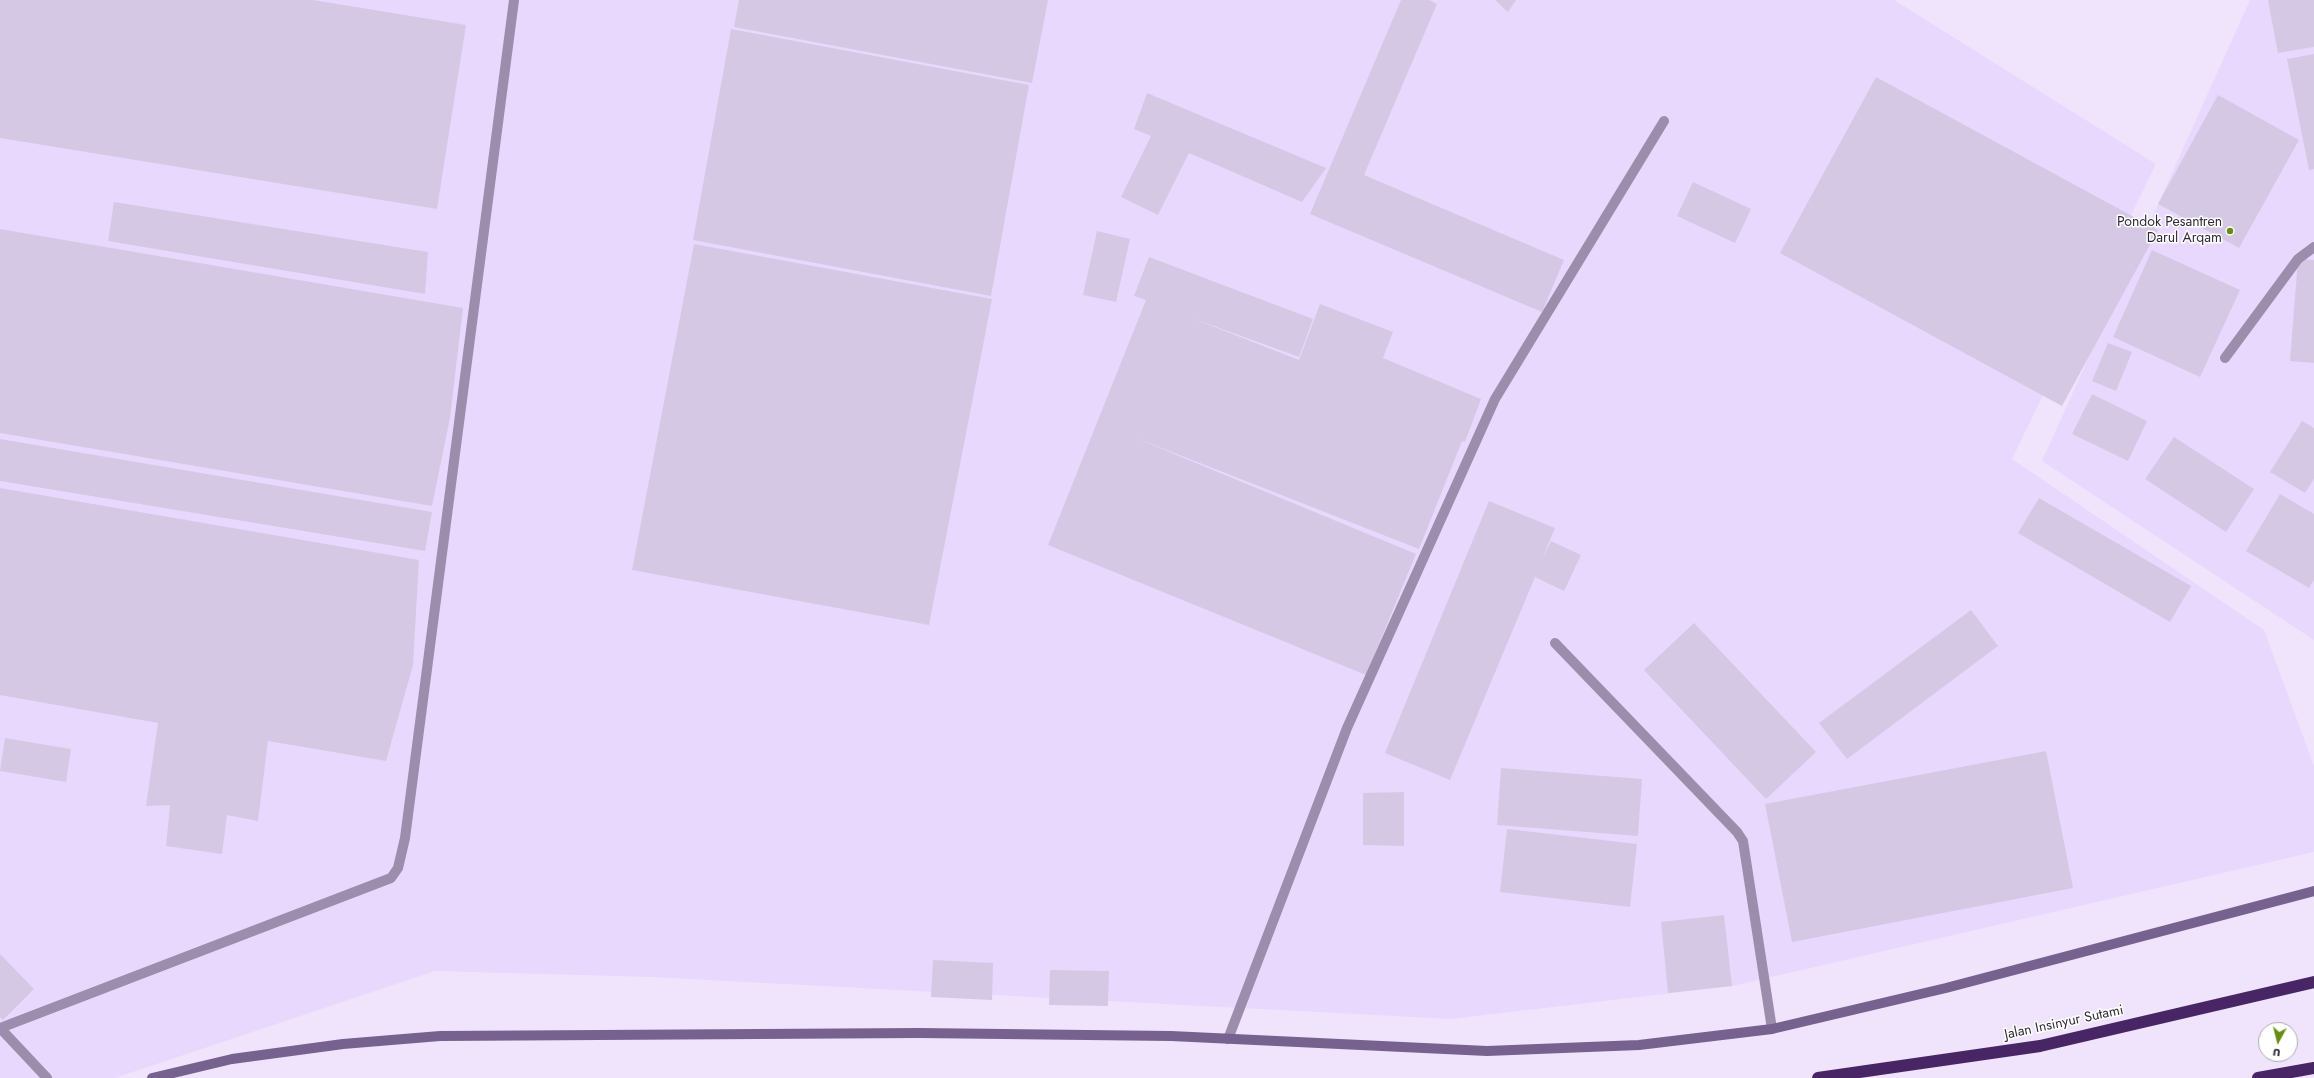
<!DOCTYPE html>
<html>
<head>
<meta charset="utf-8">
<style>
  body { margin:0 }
  #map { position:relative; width:2314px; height:1078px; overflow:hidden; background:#efe4fc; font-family:Jost,sans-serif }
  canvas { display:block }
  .north { position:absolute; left:2258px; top:1022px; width:40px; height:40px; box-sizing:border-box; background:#fff; border:1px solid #acaaaf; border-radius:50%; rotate:187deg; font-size:11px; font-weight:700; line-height:16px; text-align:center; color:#302b36 }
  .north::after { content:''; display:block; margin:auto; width:14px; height:18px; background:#688c14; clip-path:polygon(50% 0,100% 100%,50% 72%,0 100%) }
</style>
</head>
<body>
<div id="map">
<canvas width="2314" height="1078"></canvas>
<div class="north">U</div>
</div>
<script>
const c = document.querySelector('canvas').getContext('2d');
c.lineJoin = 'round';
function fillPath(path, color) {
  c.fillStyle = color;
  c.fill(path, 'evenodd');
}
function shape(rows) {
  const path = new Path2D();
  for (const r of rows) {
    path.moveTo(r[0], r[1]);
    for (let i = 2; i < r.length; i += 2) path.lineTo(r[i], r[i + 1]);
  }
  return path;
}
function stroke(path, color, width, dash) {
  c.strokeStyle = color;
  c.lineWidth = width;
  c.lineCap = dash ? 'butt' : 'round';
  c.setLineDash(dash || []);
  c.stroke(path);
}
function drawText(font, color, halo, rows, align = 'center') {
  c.font = font + ' Jost,sans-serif';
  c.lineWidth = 3;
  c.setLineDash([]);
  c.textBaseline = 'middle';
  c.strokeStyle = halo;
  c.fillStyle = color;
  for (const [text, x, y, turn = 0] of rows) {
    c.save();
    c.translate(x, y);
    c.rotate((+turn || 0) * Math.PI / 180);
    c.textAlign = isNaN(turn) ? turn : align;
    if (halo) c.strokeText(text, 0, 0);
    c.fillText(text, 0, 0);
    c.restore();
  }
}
fillPath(shape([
  [0,0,1894,0,2156,164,2012,459,2264,630,2314,766,2314,852,1732,986,1451,1019,651,977,435,971,115,1078,0,1078],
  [2250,0,2314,0,2314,640,2042,461]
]), '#e9d8fd');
fillPath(shape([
  [0,0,313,0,466,25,437,209,0,138],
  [739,0,1048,0,1032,83,734,27],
  [1401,0,1429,0,1437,4,1364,175,1564,260,1542,312,1310,214],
  [1495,0,1516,0,1508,12],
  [2268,0,2314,0,2314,47,2278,53],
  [731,29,1029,85,991,296,693,240],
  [2314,54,2314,169,2309,170,2287,59],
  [1876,77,2158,230,2062,406,1780,253],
  [1147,93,1326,168,1302,202,1189,153,1158,215,1121,197,1151,136,1134,129],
  [2218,95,2299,140,2239,248,2158,204],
  [1693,182,1751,209,1735,243,1677,216],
  [114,202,428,252,425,294,108,241],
  [0,229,463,308,450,418,432,506,0,433],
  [1097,231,1130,239,1116,302,1083,295],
  [694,244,992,299,929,625,632,570],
  [2152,250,2240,290,2200,377,2113,337],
  [1149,257,1313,319,1299,357,1189,317,1299,360,1320,304,1393,332,1383,358,1481,399,1465,442,1462,441,1419,549,1131,436,1416,554,1366,675,1048,545,1146,300,1134,296],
  [2298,259,2314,260,2314,363,2290,361],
  [2108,343,2132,352,2116,391,2092,381],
  [2092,394,2147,421,2128,461,2072,434],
  [2302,421,2314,428,2314,479,2305,493,2270,472],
  [2174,437,2254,489,2226,532,2145,479],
  [0,439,432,512,425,551,0,481],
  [0,488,419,560,413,665,386,761,268,741,258,821,227,815,222,854,166,846,170,805,146,806,158,723,0,695],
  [2280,494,2314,514,2314,580,2309,588,2246,551],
  [2039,498,2191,586,2170,622,2018,533],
  [1489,501,1555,528,1542,559,1551,541,1581,555,1564,591,1535,577,1450,780,1385,753],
  [1971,610,1998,646,1847,759,1819,723],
  [1694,623,1816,752,1766,799,1644,670],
  [5,738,71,749,66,782,0,771],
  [2046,751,2073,888,1792,942,1765,804],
  [1501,768,1642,779,1638,836,1497,825],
  [1404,792,1404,846,1363,845,1363,793],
  [1507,829,1637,844,1630,907,1500,892],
  [1724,915,1732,986,1668,993,1661,922],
  [0,954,34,989,3,1020,0,1017],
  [933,960,993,963,992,1000,931,997],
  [1050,970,1109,971,1108,1006,1049,1005]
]), '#d5c8e5');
stroke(shape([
  [1555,643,1737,832,1743,841,1772,1029],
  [1228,1039,1347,728,1495,399,1664,121],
  [47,1078,0,1028,391,878,398,868,405,838,514,0]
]), '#9c8dad', 10);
stroke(shape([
  [2225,358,2298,259,2314,247]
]), '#9c8dad', 10);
stroke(shape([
  [152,1078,232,1059,343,1044,440,1036,919,1033,1171,1036,1487,1051,1639,1045,1772,1029,1946,988,2314,891]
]), '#77618f', 10);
stroke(shape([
  [1818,1078,2040,1046,2314,982],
  [2258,1078,2314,1068]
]), '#482665', 12);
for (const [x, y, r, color] of [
  [2230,231,4,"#688c14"]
]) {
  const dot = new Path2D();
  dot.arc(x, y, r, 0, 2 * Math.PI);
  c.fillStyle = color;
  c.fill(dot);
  stroke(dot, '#fff', 1.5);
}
drawText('14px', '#302b36', '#fff', [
  ["Pondok Pesantren",2222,223],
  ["Darul Arqam",2222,239]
], 'right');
drawText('14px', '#302b36', '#fff', [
  ["Jalan Insinyur Sutami",2064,1023,-12]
]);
</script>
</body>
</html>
